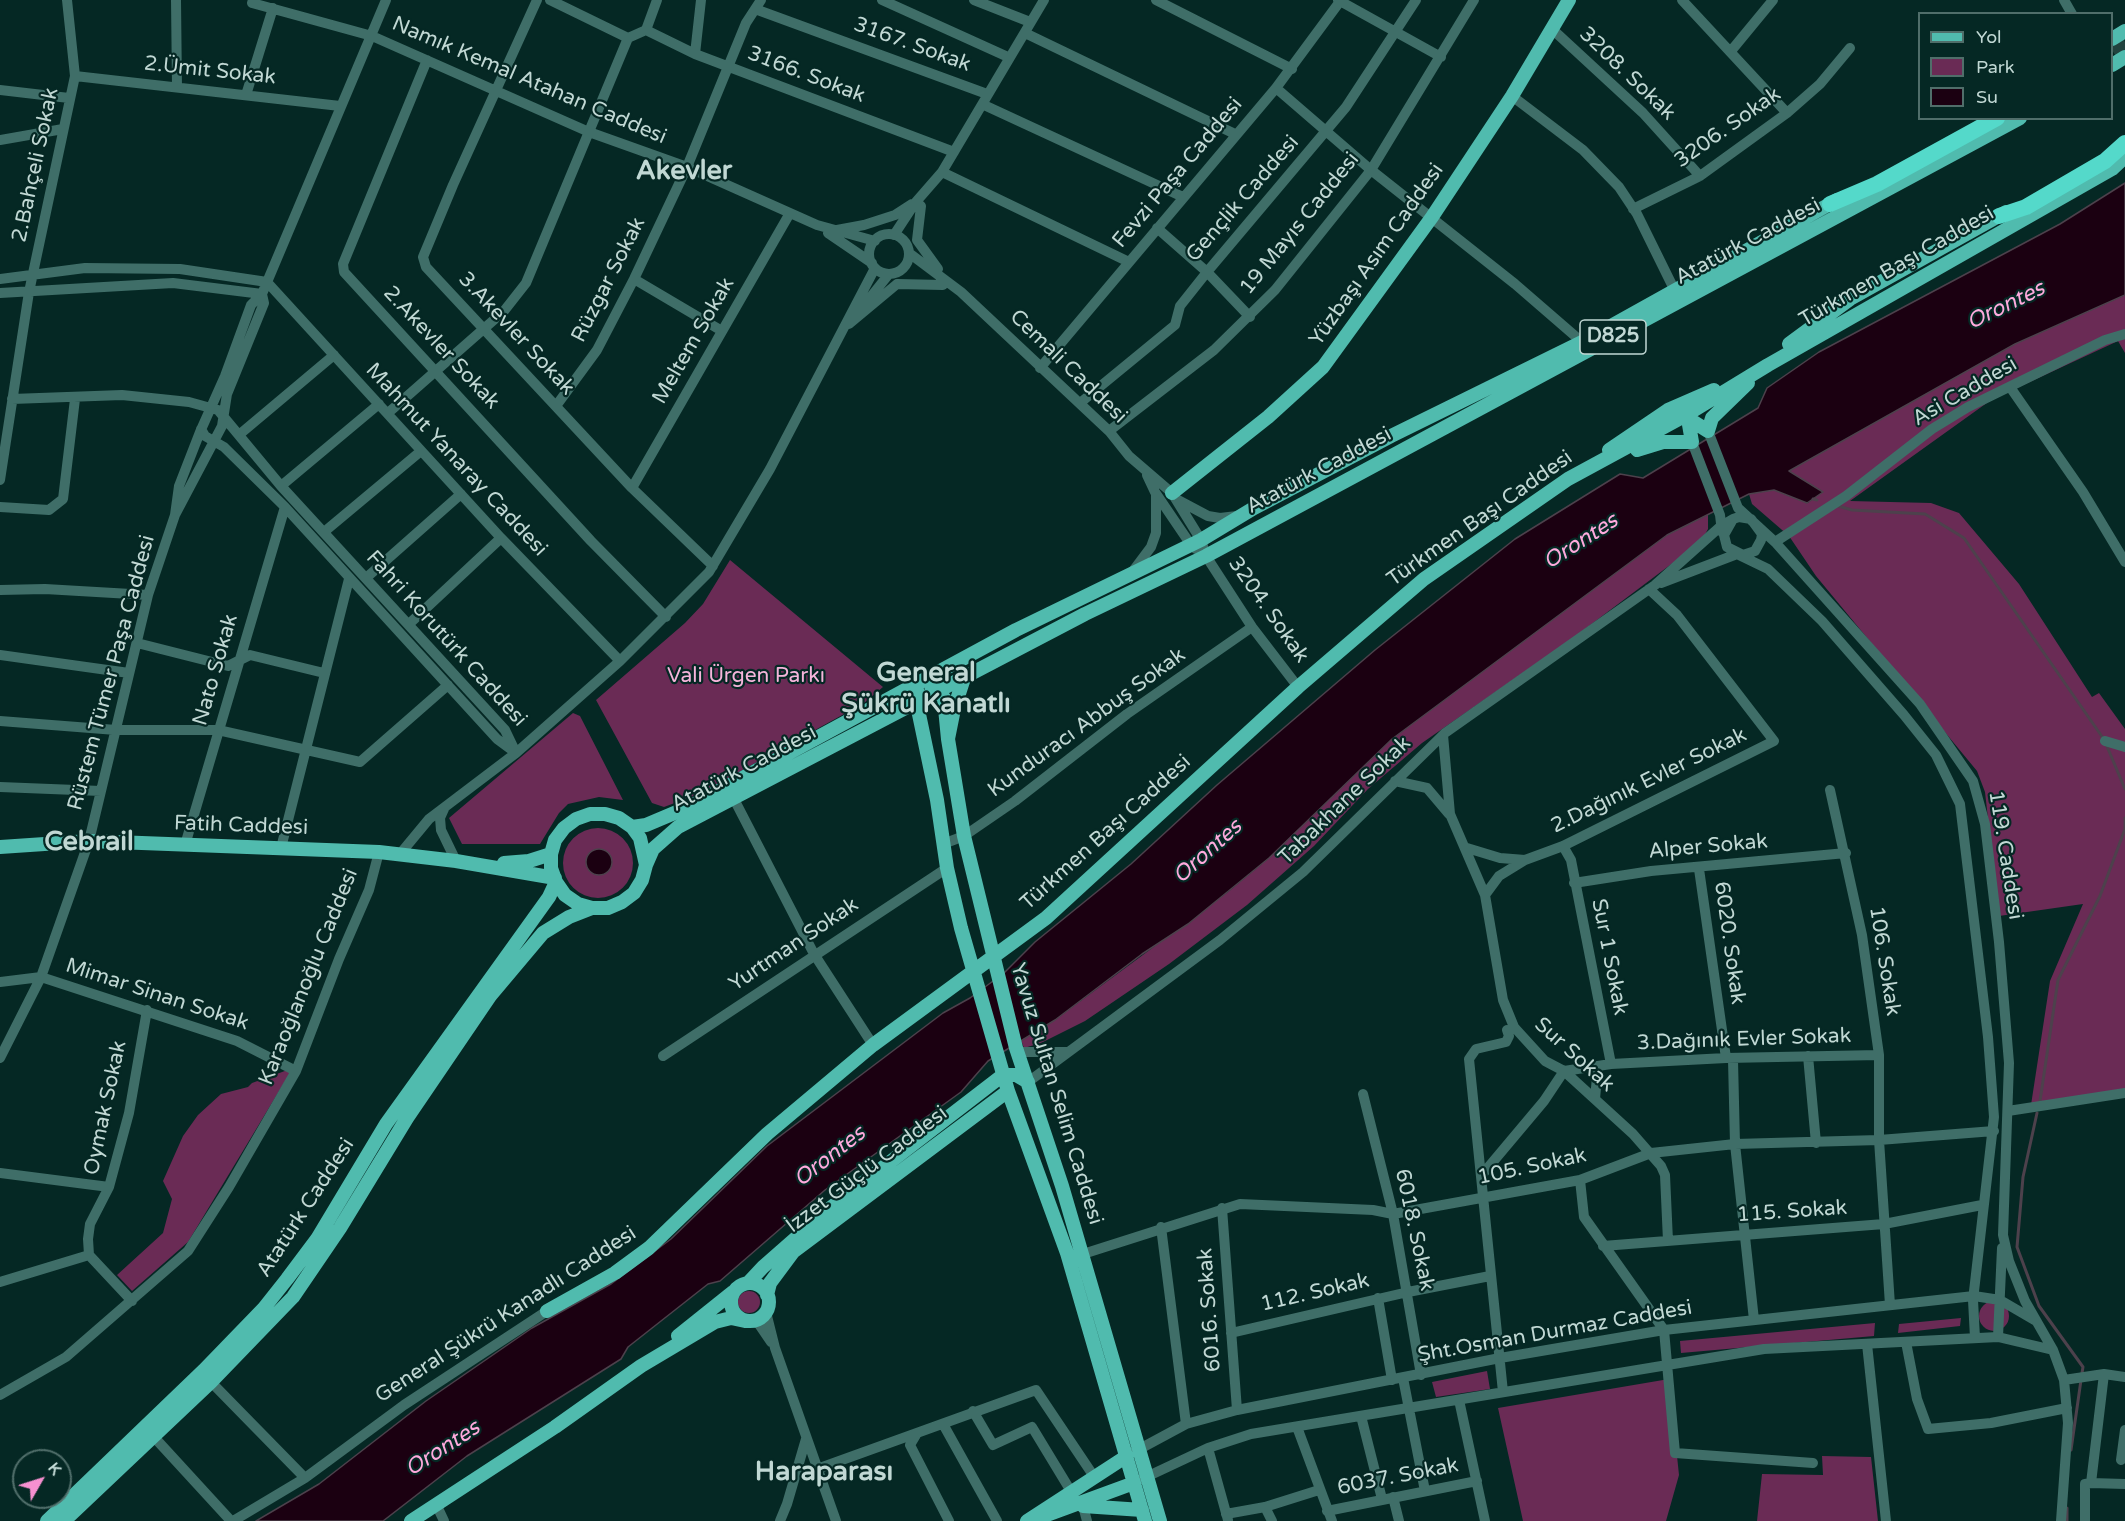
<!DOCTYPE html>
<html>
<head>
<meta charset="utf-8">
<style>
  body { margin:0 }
  #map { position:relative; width:2125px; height:1521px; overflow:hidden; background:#052824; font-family:"Varela Round",sans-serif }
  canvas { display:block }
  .legend { position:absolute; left:1918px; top:12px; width:195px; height:108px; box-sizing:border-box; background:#052824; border:2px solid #506e6a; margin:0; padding:8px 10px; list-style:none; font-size:18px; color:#c1d8d4 }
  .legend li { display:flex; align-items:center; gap:12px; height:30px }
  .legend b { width:30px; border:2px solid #506e6a }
  .north { position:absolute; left:12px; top:1449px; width:60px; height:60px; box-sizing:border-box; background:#052824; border:2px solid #506e6a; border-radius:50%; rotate:51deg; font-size:16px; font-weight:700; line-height:24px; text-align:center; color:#c1d8d4 }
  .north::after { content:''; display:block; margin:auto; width:21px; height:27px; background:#f690d0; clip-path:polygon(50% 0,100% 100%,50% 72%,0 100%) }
</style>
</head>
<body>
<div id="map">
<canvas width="2125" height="1521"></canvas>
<ul class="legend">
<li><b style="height:8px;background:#50bbae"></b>Yol</li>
<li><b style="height:16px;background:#6a2b55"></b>Park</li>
<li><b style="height:16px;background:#1b0011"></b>Su</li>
</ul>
<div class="north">K</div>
</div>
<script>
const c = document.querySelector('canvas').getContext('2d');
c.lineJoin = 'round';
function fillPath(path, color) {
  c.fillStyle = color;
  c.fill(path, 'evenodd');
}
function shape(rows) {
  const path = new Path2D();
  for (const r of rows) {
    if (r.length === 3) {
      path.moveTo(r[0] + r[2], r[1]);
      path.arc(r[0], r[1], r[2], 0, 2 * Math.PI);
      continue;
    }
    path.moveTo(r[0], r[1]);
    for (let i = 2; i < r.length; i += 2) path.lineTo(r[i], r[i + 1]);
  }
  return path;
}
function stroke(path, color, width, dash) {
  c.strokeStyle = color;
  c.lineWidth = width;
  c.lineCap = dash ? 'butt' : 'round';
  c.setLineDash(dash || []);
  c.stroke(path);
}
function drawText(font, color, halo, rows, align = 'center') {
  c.font = font + ' "Varela Round",sans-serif';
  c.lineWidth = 4.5;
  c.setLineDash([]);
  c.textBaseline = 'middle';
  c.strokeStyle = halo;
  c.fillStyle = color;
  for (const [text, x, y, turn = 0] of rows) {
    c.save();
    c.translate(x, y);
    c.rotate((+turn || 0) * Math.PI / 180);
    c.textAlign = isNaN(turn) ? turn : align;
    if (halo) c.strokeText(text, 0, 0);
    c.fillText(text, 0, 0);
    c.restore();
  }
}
fillPath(shape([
  [2125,295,2125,353,2118,341,1991,400,1850,501,1931,503,1959,513,2019,584,2092,697,2099,693,2125,729,2125,1092,2031,1105,2050,981,2083,904,1999,916,1985,792,1977,771,1816,576,1789,536,1752,504,1749,494,1774,490,1808,503,1822,491,1788,471,2015,344],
  [1708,514,1708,529,1702,540,1690,550,1569,641,1422,743,1368,789,1314,846,1247,905,1169,964,1085,1021,1041,1043,1024,1048,1021,1040,1055,1020,1228,892,1269,858,1392,739,1442,700,1667,535],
  [730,560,883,687,864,703,699,794,664,807,652,803,596,700,685,623,703,604],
  [573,713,580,716,623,800,599,797,568,804,559,813,540,844,462,844,449,818],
  [598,863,35],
  [293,1068,188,1242,132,1291,117,1275,163,1233,172,1199,163,1181,183,1136,198,1115,221,1094,248,1087,252,1083],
  [749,1302,11],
  [1994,1316,15],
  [1961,1318,1960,1326,1898,1333,1899,1324],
  [1875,1323,1874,1336,1681,1353,1680,1341],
  [1487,1371,1490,1389,1436,1397,1432,1382],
  [1669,1379,1679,1475,1666,1521,1523,1521,1498,1408],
  [1822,1456,1871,1457,1878,1521,1757,1521,1762,1474,1823,1475]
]), '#6a2b55');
const water = shape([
  [2125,183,2125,295,2015,344,1789,471,1823,492,1807,503,1774,490,1749,494,1667,535,1392,739,1269,858,1188,924,1142,954,1055,1020,988,1061,961,1092,825,1190,720,1281,708,1284,628,1347,621,1359,467,1456,383,1521,256,1521,319,1484,426,1401,532,1328,611,1284,671,1239,767,1146,943,1013,970,998,1004,973,1035,942,1131,864,1217,785,1375,650,1515,539,1620,474,1643,478,1758,408,1767,388,1819,352,2060,224,2125,183],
  [599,862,13]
]);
fillPath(water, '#1b0011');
stroke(water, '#4d414c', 1.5);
stroke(shape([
  [1813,499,1817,500],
  [1838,506,1852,510,1925,514,1964,538,2103,738],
  [2106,744,2125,789],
  [2040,1101,2058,980,2100,896,2125,829,2125,818],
  [2037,1113,2023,1177,2017,1247,2039,1306,2083,1367,2082,1373],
  [2071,1450,2081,1380],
  [2067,1521,2067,1508]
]), '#4d414c', 3);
stroke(shape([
  [2112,50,2125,42]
]), '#21423e', 16, [16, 8]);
stroke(shape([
  [176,0,177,87],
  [253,0,252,3,372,36,589,132,687,167,817,225,875,241],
  [537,0,453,185,423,257,426,267,632,488,713,566],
  [550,0,628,38],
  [882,0,1008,57],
  [974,0,1030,22],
  [1156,0,1292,69],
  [1338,0,1441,57],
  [1682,0,1787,113],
  [2064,0,2072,14],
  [755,9,987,94],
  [1551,28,1643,113,1700,176],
  [646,30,695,54,954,152],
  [1025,33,1235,134],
  [1731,51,1773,0],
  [695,54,701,0],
  [427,60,343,264,344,272,591,541,666,617],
  [75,76,340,106],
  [1276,88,1371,170,1515,284,1582,342],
  [0,90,69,98],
  [246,95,273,8],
  [1512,96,1583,150,1619,187,1637,214,1674,289],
  [984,105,1183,197],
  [0,140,63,129],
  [942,172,1129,262],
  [921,206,917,240,938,269],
  [1633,209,1700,176,1787,113,1820,84,1850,48],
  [1157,228,1207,272,1250,317],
  [837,230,864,225,895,215,912,204],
  [828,233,872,263],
  [889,254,20],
  [894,235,915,203,942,172,1044,0],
  [909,253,961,292,1109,431,1129,456,1172,493,1201,540,1206,556,1252,627,1298,687],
  [0,279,85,268,180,269,267,282,501,538,620,661],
  [634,279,722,331],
  [0,293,173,283,262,294],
  [861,309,889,274],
  [849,324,897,284,943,285],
  [1040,368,1276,88,1341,0],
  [2010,387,2083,492,2125,562],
  [12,399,122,395,189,402,218,410,281,486,505,730,516,753],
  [1080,403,1175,325,1180,306,1207,272,1346,107,1416,0],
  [556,406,597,350,634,279,687,167,746,23,761,0],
  [388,413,504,311,526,283,628,38,646,30,657,0],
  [201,429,205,436,224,447,285,507,497,739,516,753],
  [1109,431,1214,350,1275,290,1371,170,1474,0],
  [1708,431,1738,508,1775,542,1920,704,1973,781,1985,824,1999,942,2009,1063,2003,1235,2009,1261,2025,1301,2053,1350,2064,1380,2068,1423,2061,1521],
  [240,434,334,355],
  [1692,442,1720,515,1722,532],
  [1147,475,1155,492,1191,545,1196,549],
  [0,480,29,292,75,76,67,0],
  [281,486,379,404],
  [632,488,790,213],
  [1176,499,1208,516,1220,518,1237,516],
  [0,507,49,510,63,499,75,399],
  [175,515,222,426,227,394,264,303,262,294],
  [324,532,421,451],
  [1775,542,1846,496,1932,429,1968,407,2105,340,2125,334],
  [1133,571,1151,547,1156,533,1156,495],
  [366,578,461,494],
  [1661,583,1737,554,1768,569,1822,621,1904,715,1936,755,1960,804,1988,1037,1994,1117,1973,1300,1975,1338],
  [0,590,45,589,148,595],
  [409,624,501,538],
  [137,643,228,666,250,655,324,673],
  [0,655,129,673],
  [0,721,116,730,218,730,360,762,448,685],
  [1443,735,1450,814,1485,895,1503,1000,1514,1027,1545,1061,1564,1071,1633,1134,1661,1166,1665,1175,1668,1241],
  [2105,741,2125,747],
  [1395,781,1427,788,1449,814],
  [0,787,101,791],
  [1830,790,1862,935,1879,1055,1879,1140,1890,1305],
  [734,799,814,954,873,1045],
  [444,809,440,818,441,830,456,861],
  [943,844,964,836,1015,801,1127,714,1252,627],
  [185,845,285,507],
  [1563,846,1571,860,1611,1064],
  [281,848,349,579],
  [1467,848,1500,858,1525,860],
  [400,854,429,819,516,753,620,661,709,572,770,469,875,268],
  [1699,869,1726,1058],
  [1574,883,1651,871,1846,853],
  [1485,895,1499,876,1525,860,1563,846,1774,741,1677,615,1649,589],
  [0,982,41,977,237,1041,296,1071],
  [1017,1052,1067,1052],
  [663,1056,947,868],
  [1808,1056,1816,1143],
  [0,1058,41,977,89,841,148,595,175,515,179,486,200,432,225,376,251,305,262,294,386,0],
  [1733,1060,1735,1144,1754,1320],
  [1028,1082,1220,940,1303,872,1445,733,1655,585,1721,526,1733,519,1739,517,1751,519,1762,534,1761,540,1755,551,1743,555,1727,547,1724,535,1733,519],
  [1363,1094,1393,1214,1421,1375],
  [1595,1099,1598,1066],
  [2008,1111,2125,1093],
  [0,1173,109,1187],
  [1481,1176,1544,1101,1564,1071,1611,1064,1726,1058,1879,1055],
  [1580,1180,1584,1217,1664,1330,1675,1453,1813,1463],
  [1222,1208,1237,1410],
  [1161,1227,1186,1424],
  [1603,1246,1884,1224,1982,1205],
  [1083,1254,1240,1204,1373,1210,1393,1214,1580,1180,1651,1153,1735,1144,1879,1140,1994,1131],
  [0,1282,89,1255],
  [1378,1298,1392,1380],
  [132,1301,89,1255,88,1239,90,1224,109,1187,129,1113,147,1010],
  [766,1312,775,1348,836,1521],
  [756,1320,771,1342],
  [1231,1333,1408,1292,1490,1276],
  [1998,1337,2002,1248],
  [1906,1342,1917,1399,1928,1429,1991,1423,2067,1408],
  [1867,1344,1886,1521],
  [1403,1378,1425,1491],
  [2064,1380,2104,1374,2125,1377],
  [211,1382,305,1478],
  [1503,1392,1469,1059,1476,1049,1506,1042,1509,1036,1507,1030],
  [0,1395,66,1357,188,1251,229,1187,296,1071,339,959,369,890,379,852],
  [1459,1400,1485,1521],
  [973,1411,993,1445,1032,1427,1072,1493],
  [1361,1416,1382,1499],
  [943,1424,997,1521],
  [1297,1427,1332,1521],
  [916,1435,910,1445,949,1521],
  [154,1437,231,1521],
  [1208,1448,1228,1520],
  [1134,1452,1186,1424,1237,1410,1500,1358,1664,1330,1974,1296,2000,1300,2036,1321],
  [2121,1460,2125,1430],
  [817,1469,1036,1390,1095,1478],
  [1142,1479,1208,1448,1251,1434,1764,1349,1998,1337,2053,1350],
  [2091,1483,2125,1484],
  [1393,1497,1399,1521],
  [436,1504,444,1521],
  [1083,1506,1087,1521],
  [1265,1507,1272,1521],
  [1327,1511,1477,1481],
  [1226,1514,1265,1507,1319,1490],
  [233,1521,305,1478,404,1405,547,1311],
  [780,1521,787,1504,806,1439],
  [2085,1521,2085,1484,2091,1483,2104,1374]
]), '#3f6e68', 10);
stroke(shape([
  [2112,39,2125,31],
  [2112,65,2125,57],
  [1789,344,1850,299,2006,212],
  [1681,414,1708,431,1712,418,1748,383],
  [1609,450,1668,410,1714,390],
  [1637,450,1663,442,1692,442,1686,407],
  [1172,493,1268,417,1323,367,1432,217,1512,96,1569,0],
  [965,675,954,709,948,739,964,836,1016,1048,1062,1186,1160,1521],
  [931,686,944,698,948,739],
  [918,692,916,700,937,800,947,868,961,928,1008,1091,1067,1253,1145,1521],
  [632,827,646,825,691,806,1016,630,1201,540,1254,508,1391,436,1582,342,1837,200],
  [0,847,89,841,379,852,456,861,555,878],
  [504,863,529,861,551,854],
  [646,865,653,849,678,827,1085,614,1206,556,2020,118],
  [748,1283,763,1267,829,1209,1003,1075,1016,1075,1028,1082],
  [750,1302,19],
  [767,1295,770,1283,793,1252,1008,1091],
  [547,1311,615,1273,649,1248,767,1134,873,1045,1046,918,1298,687,1424,579,1568,479,1686,415,1768,365,2112,169,2125,157],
  [678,1336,733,1292],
  [1083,1506,1142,1510],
  [1044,1516,1134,1483],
  [47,1521,204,1370,264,1308,287,1279,317,1239,386,1124,549,897,556,882,551,868,551,854,555,840,564,828,576,819,590,814,605,814,619,818,632,827,640,838,646,865,642,880,634,893,622,902,608,908,592,908,578,904,565,895,556,882],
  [64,1521,211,1382,293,1297,340,1228,407,1118,490,996,543,933,569,917,592,908],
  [411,1521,555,1427,641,1366,715,1322,731,1318,745,1321],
  [1027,1521,1127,1456]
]), '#50bbae', 14);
stroke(shape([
  [1830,204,1877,184,1997,118],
  [1999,216,2026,207,2105,161,2125,143]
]), '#54d9ca', 16);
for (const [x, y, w] of [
  [1613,337,66]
]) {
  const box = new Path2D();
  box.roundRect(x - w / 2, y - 17, w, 34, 4.5);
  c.fillStyle = '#052824';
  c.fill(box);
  stroke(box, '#c1d8d4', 1.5);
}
drawText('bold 20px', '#c1d8d4', null, [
  ["D825",1613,337]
]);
drawText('21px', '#c1d8d4', '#052824', [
  ["3167. Sokak",912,45,20],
  ["2.Ümit Sokak",210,71,6],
  ["3208. Sokak",1627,74,44],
  ["3166. Sokak",806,75,21],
  ["Namık Kemal Atahan Caddesi",529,81,23],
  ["3206. Sokak",1728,128,-35],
  ["2.Bahçeli Sokak",36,165,-78],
  ["Fevzi Paşa Caddesi",1178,173,-50],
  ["Gençlik Caddesi",1243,199,-49],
  ["19 Mayıs Caddesi",1300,224,-51],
  ["Atatürk Caddesi",1748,242,-28],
  ["Yüzbaşı Asım Caddesi",1377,255,-55],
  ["Türkmen Başı Caddesi",1897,267,-30],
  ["Rüzgar Sokak",609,280,-63],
  ["3.Akevler Sokak",516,334,47],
  ["Meltem Sokak",694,341,-60],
  ["2.Akevler Sokak",441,348,47],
  ["Cemali Caddesi",1068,367,44],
  ["Asi Caddesi",1965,392,-30],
  ["Mahmut Yanaray Caddesi",456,460,47],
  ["Atatürk Caddesi",1319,471,-28],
  ["Türkmen Başı Caddesi",1480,519,-35],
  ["3204. Sokak",1268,610,55],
  ["Fahri Korutürk Caddesi",446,639,48],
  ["Nato Sokak",216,670,-74],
  ["Rüstem Tümer Paşa Caddesi",112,673,-75],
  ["Kunduracı Abbuş Sokak",1087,723,-36],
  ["Atatürk Caddesi",744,769,-28],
  ["2.Dağınık Evler Sokak",1649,781,-26],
  ["Tabakhane Sokak",1345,801,-44],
  ["Fatih Caddesi",241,826,2],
  ["Türkmen Başı Caddesi",1106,833,-42],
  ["Alper Sokak",1708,847,-5],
  ["119. Caddesi",2005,855,81],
  ["6020. Sokak",1729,943,82],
  ["Yurtman Sokak",794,945,-34],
  ["Sur 1 Sokak",1609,957,79],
  ["106. Sokak",1884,961,81],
  ["Karaoğlanoğlu Caddesi",309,977,-68],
  ["Mimar Sinan Sokak",157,995,18],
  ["3.Dağınık Evler Sokak",1744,1040,-2],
  ["Sur Sokak",1574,1055,42],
  ["Yavuz Sultan Selim Caddesi",1056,1094,73],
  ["Oymak Sokak",106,1108,-78],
  ["105. Sokak",1532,1167,-12],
  ["İzzet Güçlü Caddesi",867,1170,-37],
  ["Atatürk Caddesi",306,1208,-57],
  ["115. Sokak",1792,1212,-4],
  ["6018. Sokak",1414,1230,78],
  ["112. Sokak",1315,1293,-13],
  ["6016. Sokak",1210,1310,-94],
  ["General Şükrü Kanadlı Caddesi",506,1315,-33],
  ["Şht.Osman Durmaz Caddesi",1555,1332,-10],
  ["6037. Sokak",1398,1477,-11]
]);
drawText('21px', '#f5b5db', '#052824', [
  ["Vali Ürgen Parkı",746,676]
]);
drawText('italic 22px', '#feaadd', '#052824', [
  ["Orontes",2006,306,-26],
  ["Orontes",1581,542,-33],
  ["Orontes",1208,852,-42],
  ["Orontes",830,1157,-38],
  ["Orontes",443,1449,-33]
]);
drawText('bold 27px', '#c1d8d4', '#052824', [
  ["Akevler",684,172],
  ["General",926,674],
  ["Şükrü Kanatlı",926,705],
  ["Cebrail",89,843],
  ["Haraparası",824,1473]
]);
</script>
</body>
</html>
